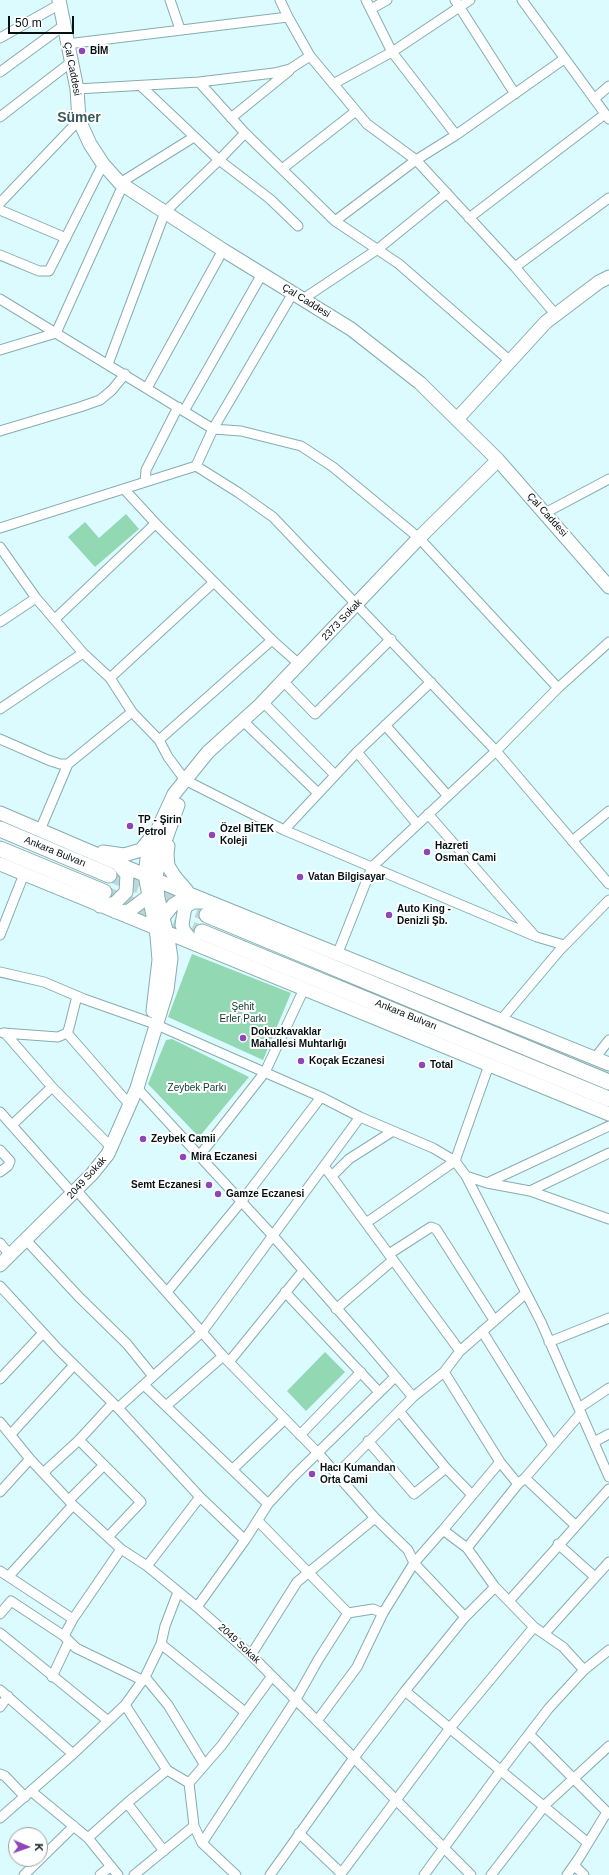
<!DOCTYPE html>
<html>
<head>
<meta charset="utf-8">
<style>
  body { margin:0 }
  #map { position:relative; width:609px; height:1875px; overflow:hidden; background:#dcfbfe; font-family:Helvetica,sans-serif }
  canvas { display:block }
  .north { position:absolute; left:8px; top:1827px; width:40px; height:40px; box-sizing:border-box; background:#fff; border:1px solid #9a9fa0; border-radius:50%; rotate:92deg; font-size:11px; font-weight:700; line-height:16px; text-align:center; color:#030f11 }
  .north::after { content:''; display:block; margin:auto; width:14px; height:18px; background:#8e46b8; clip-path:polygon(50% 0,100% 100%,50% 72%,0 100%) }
  .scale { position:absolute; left:8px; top:16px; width:66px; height:18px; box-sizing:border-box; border:2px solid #030f11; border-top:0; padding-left:5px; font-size:12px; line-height:14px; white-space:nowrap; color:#030f11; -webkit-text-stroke:3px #fff; paint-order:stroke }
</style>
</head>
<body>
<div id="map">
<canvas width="609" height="1875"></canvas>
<div class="north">K</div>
<div class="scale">50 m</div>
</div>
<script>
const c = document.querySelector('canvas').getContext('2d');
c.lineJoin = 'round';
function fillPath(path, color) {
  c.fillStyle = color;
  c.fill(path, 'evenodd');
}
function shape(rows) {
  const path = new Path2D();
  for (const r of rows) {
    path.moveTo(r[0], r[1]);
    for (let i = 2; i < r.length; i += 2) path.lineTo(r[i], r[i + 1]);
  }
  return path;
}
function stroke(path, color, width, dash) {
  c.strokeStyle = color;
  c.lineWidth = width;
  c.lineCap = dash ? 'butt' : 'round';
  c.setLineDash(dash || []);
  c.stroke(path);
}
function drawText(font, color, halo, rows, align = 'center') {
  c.font = font + ' Helvetica,sans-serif';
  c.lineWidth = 4;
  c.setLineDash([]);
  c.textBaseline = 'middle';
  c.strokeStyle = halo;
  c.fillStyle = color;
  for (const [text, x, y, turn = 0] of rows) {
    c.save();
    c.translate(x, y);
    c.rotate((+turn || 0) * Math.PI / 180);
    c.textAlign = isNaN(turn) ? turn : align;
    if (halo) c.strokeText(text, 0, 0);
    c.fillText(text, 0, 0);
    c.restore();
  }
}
fillPath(shape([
  [126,514,139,529,95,567,68,537,85,522,99,538],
  [192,954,291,993,263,1060,168,1017],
  [172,1039,249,1077,199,1137,148,1084,166,1040],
  [325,1352,345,1372,306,1411,287,1391]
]), '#91d8b3');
stroke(shape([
  [109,875,207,915],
  [104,892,202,932]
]), '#bbd8da', 13, [13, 6]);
const street = shape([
  [170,0,180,29],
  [280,0,288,17,310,56,367,124,416,160,515,267,556,315],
  [366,0,392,52,456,135],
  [455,0,515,94],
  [522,0,609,119],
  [371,9,387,0],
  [0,38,60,4],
  [67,44,288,17],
  [0,72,63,26],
  [199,82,245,133,335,221,399,264,510,361],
  [333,84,392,52,470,0],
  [141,86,219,160,270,199,298,226],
  [77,89,199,82,274,73,290,69,310,56],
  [594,99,609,86],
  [0,117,70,63],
  [231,118,289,71],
  [282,169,356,111],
  [120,183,194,137],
  [0,203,79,120],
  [0,210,66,238],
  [469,218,605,114],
  [335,221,416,160,456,135,564,59],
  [0,255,39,271,49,271,103,164],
  [515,267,609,198],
  [0,299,213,429,241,431,301,446,333,467,419,538,558,688],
  [303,299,378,249,447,193],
  [0,350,56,333,123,185],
  [108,364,165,212,219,160,245,133],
  [147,388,223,250],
  [184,411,262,274],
  [0,431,80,407,100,400,112,390,125,374],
  [196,466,239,493,273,517,496,751,609,884],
  [145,482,146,470,178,407],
  [124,489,159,527,272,640,299,664],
  [545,513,609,479],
  [0,528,196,466,213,429,293,293],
  [0,547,36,598,83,653,110,678,132,712,159,740,168,757,185,780,284,830,537,937,564,945],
  [55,619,155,524],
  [0,622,36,598],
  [110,678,214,582],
  [283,681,315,714,391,639],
  [263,702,335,775],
  [0,709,83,653],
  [243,721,318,793],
  [385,725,448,796],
  [0,739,48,760,60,764,68,764,132,712],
  [159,740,272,640],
  [357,752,417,824],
  [428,814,534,935],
  [40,830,68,764],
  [284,830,357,752,431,682],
  [572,841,609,811],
  [0,935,24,874],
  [337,955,372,867,496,751,558,688,609,642],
  [0,972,44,982,84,999,155,1024],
  [500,1021,559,951,609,900],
  [157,1025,321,1097,360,1117,433,1148,455,1161,466,1176,487,1183,530,1191,609,1219],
  [3,1033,58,1037,67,1033,69,1028,77,996],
  [5,1033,52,1087,111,1147],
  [67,1033,129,1104],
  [595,1058,609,1040],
  [137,1088,274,1237,368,1344,413,1397],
  [0,1112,73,1194],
  [12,1125,52,1087],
  [0,1150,10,1161,8,1166,0,1172],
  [200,1155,265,1072,304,989],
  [324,1166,460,1351],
  [332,1176,349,1159,393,1131],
  [466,1176,541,1322,609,1477],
  [487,1183,609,1126],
  [77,1191,223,1356,318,1453,375,1518,408,1550,414,1563,465,1617],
  [530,1191,609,1153],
  [366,1223,455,1161,489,1065],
  [26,1240,79,1297,127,1344,152,1375],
  [0,1243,10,1255],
  [389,1254,431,1227,436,1229,494,1320],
  [0,1286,58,1349,118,1408,202,1332,360,1117],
  [167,1292,241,1202,321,1097],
  [285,1292,379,1392],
  [336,1309,393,1260],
  [482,1331,553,1445],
  [549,1342,609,1318],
  [229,1362,303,1271],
  [444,1372,500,1462,518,1484],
  [0,1379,43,1333],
  [144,1385,268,1504],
  [166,1406,223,1356],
  [118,1408,200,1497,245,1540],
  [579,1408,609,1388],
  [399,1411,446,1468,472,1495],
  [0,1422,30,1459,73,1505,121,1549,147,1566,197,1607,251,1655,471,1875],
  [11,1434,74,1365],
  [300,1435,361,1372],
  [79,1440,141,1502,108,1537],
  [368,1441,414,1494,446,1468],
  [594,1442,609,1434],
  [233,1469,285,1419],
  [43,1473,79,1440,113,1403],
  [337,1474,413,1397,444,1372,460,1351,526,1293],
  [525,1478,575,1525],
  [0,1492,30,1459],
  [69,1500,104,1465],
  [258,1521,348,1613],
  [443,1530,467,1548,495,1587,534,1627,563,1647,584,1670],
  [558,1544,595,1577],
  [467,1548,518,1484,525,1478,581,1413],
  [147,1566,200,1497],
  [0,1571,73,1619],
  [9,1576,73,1505],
  [509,1601,609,1489],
  [197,1607,245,1540,268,1504,294,1476,395,1377],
  [0,1614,11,1601,64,1636,76,1648,142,1680],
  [0,1633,107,1720],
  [545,1633,609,1562],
  [64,1636,73,1619,121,1549],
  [161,1644,245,1712],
  [251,1655,297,1582,375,1518],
  [52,1677,69,1641],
  [145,1677,168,1705,204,1764],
  [0,1690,73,1754],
  [405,1691,588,1843],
  [125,1705,167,1770,189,1783],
  [0,1707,8,1696],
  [317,1721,357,1667,383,1613,414,1563,443,1530,500,1462],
  [529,1734,609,1814],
  [0,1774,5,1776,25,1797],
  [31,1791,88,1838,118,1875],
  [127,1803,164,1851],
  [0,1818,73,1754,125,1705,145,1677,161,1644,165,1626,178,1592],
  [299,1833,341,1873],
  [88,1838,127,1803,167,1770],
  [202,1843,295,1701,318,1660,348,1613,373,1609,383,1613],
  [574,1865,584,1875],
  [24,1875,74,1826],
  [100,1875,111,1866],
  [134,1875,194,1826],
  [236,1875,202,1843,194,1826,189,1783,222,1745,272,1676],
  [270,1875,353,1759,405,1691,465,1617,495,1587],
  [340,1875,450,1728,534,1627],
  [424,1875,499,1773,549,1708,584,1670,609,1650],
  [491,1875,546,1804,609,1746],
  [567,1875,579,1858,607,1812]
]);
const secondary = shape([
  [59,0,77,89,79,120,90,144,103,164,120,183,223,250,351,329,420,383,498,460,609,587],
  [457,419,546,322,599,282,609,277],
  [0,813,182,891,609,1064],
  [168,846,167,854,168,866,175,877,187,891],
  [103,852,124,855,141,850,158,829,174,794,208,752,260,705,419,538,498,460],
  [0,864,609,1114],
  [100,906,115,903,126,892,127,875,118,864],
  [116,912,129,911,154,892],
  [160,921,173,905,184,898,196,897],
  [194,942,188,936,184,931,182,925,184,912,186,906,193,902,207,902],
  [153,1011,159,960,157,936,145,875,147,859,156,838],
  [0,1265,92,1174,108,1154,137,1088,167,990,171,958,168,938,158,898,156,877,160,855,178,805]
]);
const primary = shape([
  [0,829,109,875],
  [0,849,104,892],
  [207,915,609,1082],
  [202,932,609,1099]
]);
stroke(street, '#87acb0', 11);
stroke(secondary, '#87acb0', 15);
stroke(primary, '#87acb0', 17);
stroke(street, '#fff', 9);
stroke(secondary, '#fff', 13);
stroke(primary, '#fff', 15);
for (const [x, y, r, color] of [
  [82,51,4,"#8e46b8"],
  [130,826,4,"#8e46b8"],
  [212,835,4,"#8e46b8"],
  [427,852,4,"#8e46b8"],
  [300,877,4,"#8e46b8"],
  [389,915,4,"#8e46b8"],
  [243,1038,4,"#8e46b8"],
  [301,1061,4,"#8e46b8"],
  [422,1065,4,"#8e46b8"],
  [143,1139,4,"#8e46b8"],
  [183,1157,4,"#8e46b8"],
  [209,1185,4,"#8e46b8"],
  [218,1194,4,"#8e46b8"],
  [312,1474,4,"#8e46b8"]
]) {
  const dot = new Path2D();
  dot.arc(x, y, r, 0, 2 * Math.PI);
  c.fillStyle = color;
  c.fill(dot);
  stroke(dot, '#fff', 1.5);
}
drawText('bold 10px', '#030f11', '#fff', [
  ["BİM",90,51],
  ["TP - Şirin",138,820],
  ["Petrol",138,832],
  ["Özel BİTEK",220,829],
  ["Koleji",220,841],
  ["Hazreti",435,846],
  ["Osman Cami",435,858],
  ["Vatan Bilgisayar",308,877],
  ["Auto King -",397,909],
  ["Denizli Şb.",397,921],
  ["Dokuzkavaklar",251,1032],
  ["Mahallesi Muhtarlığı",251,1044],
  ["Koçak Eczanesi",309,1061],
  ["Total",430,1065],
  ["Zeybek Camii",151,1139],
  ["Mira Eczanesi",191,1157],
  ["Semt Eczanesi",201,1185,"right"],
  ["Gamze Eczanesi",226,1194],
  ["Hacı Kumandan",320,1468],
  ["Orta Cami",320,1480]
], 'left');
drawText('10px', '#030f11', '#fff', [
  ["Çal Caddesi",72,69,79],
  ["Çal Caddesi",306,301,32],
  ["Çal Caddesi",547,515,48],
  ["2373 Sokak",342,620,-46],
  ["Ankara Bulvarı",55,852,22],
  ["Ankara Bulvarı",406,1015,22],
  ["2049 Sokak",87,1178,-48],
  ["2049 Sokak",239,1644,43]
]);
drawText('10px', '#0c3a27', '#fff', [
  ["Şehit",243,1007],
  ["Erler Parkı",243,1019],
  ["Zeybek Parkı",197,1088]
]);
drawText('bold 14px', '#36585c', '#fff', [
  ["Sümer",79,118]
]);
</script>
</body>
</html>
